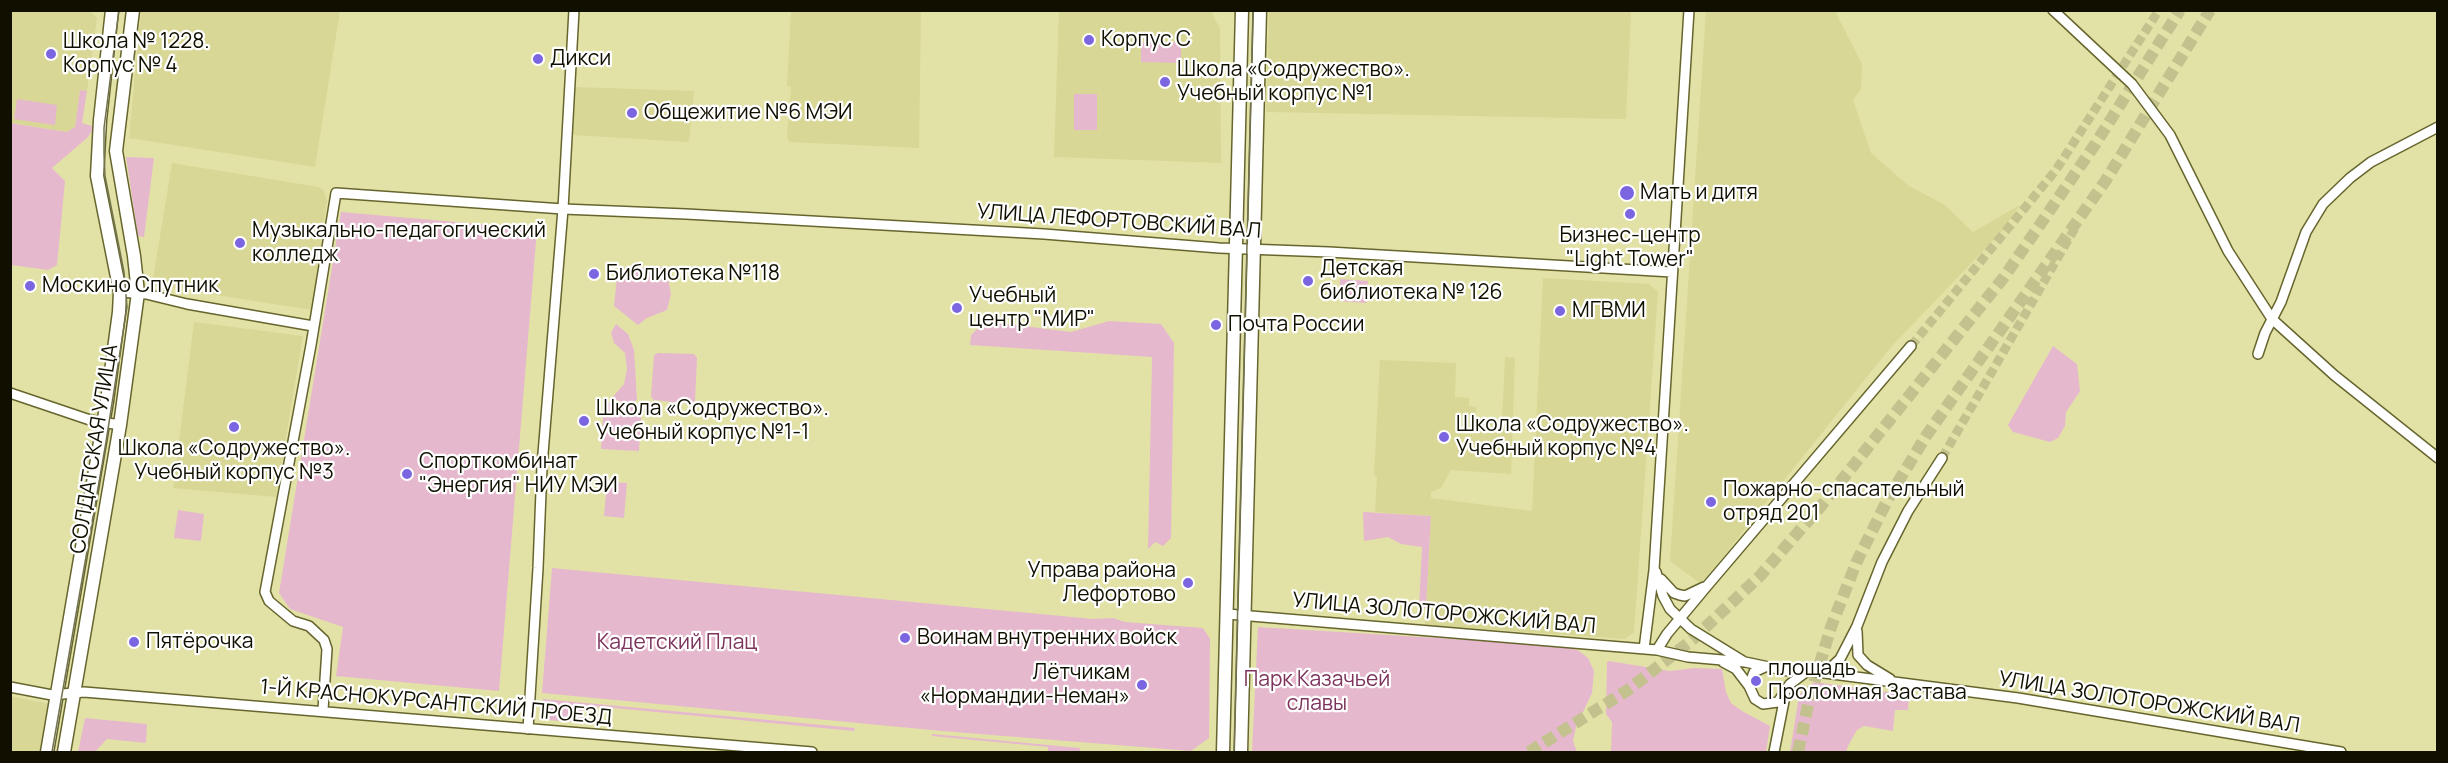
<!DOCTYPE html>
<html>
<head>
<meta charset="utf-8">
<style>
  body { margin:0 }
  #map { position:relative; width:2448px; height:763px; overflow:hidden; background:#e2e2a7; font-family:Manrope,sans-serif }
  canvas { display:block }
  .frame { position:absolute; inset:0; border:12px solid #111000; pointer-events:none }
</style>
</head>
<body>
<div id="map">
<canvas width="2448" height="763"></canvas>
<div class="frame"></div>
</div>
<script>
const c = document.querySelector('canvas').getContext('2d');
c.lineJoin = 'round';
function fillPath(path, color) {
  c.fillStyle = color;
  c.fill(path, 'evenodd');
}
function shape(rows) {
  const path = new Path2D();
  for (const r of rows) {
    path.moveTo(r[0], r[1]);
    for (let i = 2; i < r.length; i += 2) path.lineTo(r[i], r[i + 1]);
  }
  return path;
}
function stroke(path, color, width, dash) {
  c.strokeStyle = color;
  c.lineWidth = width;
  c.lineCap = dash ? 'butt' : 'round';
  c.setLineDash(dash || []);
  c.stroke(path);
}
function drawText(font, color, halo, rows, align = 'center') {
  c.font = font + ' Manrope,sans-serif';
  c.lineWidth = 4.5;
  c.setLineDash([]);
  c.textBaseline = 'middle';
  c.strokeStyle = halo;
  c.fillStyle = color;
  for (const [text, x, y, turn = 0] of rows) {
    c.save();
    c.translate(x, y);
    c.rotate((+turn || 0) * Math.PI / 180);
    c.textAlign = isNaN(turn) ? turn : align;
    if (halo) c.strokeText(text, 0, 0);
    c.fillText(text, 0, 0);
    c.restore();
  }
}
fillPath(shape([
  [10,11,90,11,97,18,87,91,80,90,75,127,67,132,11,123],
  [141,11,340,11,315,167,129,138],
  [791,11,921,11,919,148,790,142,787,137,791,87,787,86],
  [1059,11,1215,11,1212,14,1220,28,1221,163,1054,157],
  [1269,11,1631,11,1626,119,1266,112],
  [1706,11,1835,11,1862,64,1861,89,1853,100,1871,153,1909,186,1945,205,1973,232,2020,205,2002,231,1890,348,1701,584,1670,561],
  [576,87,694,91,689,142,573,135],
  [172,163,319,187,324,191,327,201,312,310,152,285],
  [1543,278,1649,284,1658,292,1634,632,1625,639,1425,625,1431,516,1375,512,1377,477,1374,476,1380,360,1456,363,1455,397,1469,398,1469,406,1476,407,1476,418,1502,419,1505,357,1515,358,1511,474,1451,470,1441,488,1431,492,1431,498,1532,511],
  [194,322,303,336,276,497,173,488],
  [10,696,49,704,40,752,11,752]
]), '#d8d795');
fillPath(shape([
  [1141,42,1181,42,1181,63,1141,62],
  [80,90,87,91,82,123,95,127,87,138,52,168,65,181,57,265,48,270,11,265,10,123,67,132,75,127],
  [1074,94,1097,94,1097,130,1074,130],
  [17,99,57,105,55,125,14,119],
  [126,157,154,158,144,237,138,236],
  [341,212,537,229,499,691,336,676,343,627,290,609,279,593],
  [666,267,671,294,667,310,647,318,638,325,614,306,617,277,627,269],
  [1340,279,1368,281,1366,303,1339,301],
  [1109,321,1161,324,1174,343,1171,538,1163,546,1155,542,1148,549,1152,357,970,345,971,335,981,325,992,322,1071,332],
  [616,324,628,334,634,350,637,400,629,403,642,404,639,451,601,449,604,402,624,403,612,398,624,384,627,369,625,353,614,343,611,333],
  [2053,346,2077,364,2080,391,2066,412,2065,426,2058,438,2050,442,2013,432,2008,425],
  [658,353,694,354,697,358,695,401,690,404,654,400,651,397,654,355],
  [607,482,627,483,624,518,604,516],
  [178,510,204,514,201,541,174,538],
  [1363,512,1431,516,1426,608,1419,608,1422,547,1401,544,1388,537,1364,541],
  [552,568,1093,619,1113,618,1125,622,1203,628,1210,639,1209,738,1191,751,942,731,542,693],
  [1258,627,1568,646,1579,651,1588,658,1594,671,1592,693,1576,727,1573,741,1577,752,1252,752],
  [1609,661,1670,671,1694,668,1722,669,1726,692,1731,703,1742,711,1770,726,1766,752,1611,752,1612,722,1606,714,1607,662],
  [1815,682,1909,695,1908,710,1895,710,1893,731,1864,726,1857,730,1848,746,1846,752,1790,752,1799,696,1804,689],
  [543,699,855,728,854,731,583,705,582,719,606,722,606,725,549,720,544,717],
  [85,718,147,724,146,743,107,739,95,752,78,752],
  [932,734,1080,748,1080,752,1048,752,1048,747,932,736]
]), '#e6b8ce');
stroke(shape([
  [1911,346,2056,170,2159,10],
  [1942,458,2075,228]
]), '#c3c28e', 9, [9, 4.5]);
stroke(shape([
  [1529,752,1628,690,1692,640,1760,576,1821,506,2004,277,2094,146,2180,10],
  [1798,752,1810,696,1831,627,1857,561,1889,497,1926,436,2106,180,2210,10]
]), '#c3c28e', 12, [12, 6]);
const minor = shape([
  [2053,10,2132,84,2170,135,2228,251,2272,319,2334,375,2438,458],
  [120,292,146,294,187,304,313,326],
  [2258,354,2265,333,2281,302,2306,232,2323,204,2350,178,2371,162,2438,127],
  [10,393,90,420,120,425],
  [1656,572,1663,596,1670,609,1691,629,1743,661],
  [1661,579,1674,593,1680,595,1685,596,1704,587],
  [1227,614,1657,650,1688,657,1745,662,1788,671,1809,671,2018,698,2341,752],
  [1857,631,1858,655,1867,665,1890,679],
  [1644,649,1654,570,1689,10],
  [1657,650,1667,634,1707,586,1911,346],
  [1723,662,1736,669,1749,686,1755,699,1763,704,1778,702,1790,684,1806,672],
  [1825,673,1840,659,1857,626,1882,562,1908,511,1942,458],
  [1749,686,1754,672,1765,667],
  [10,687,52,695,84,692,812,752],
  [323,710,327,649,324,640,309,626,293,621,269,601,265,592,311,345,336,193,563,209,686,214,1044,234,1219,248,1329,252,1672,272],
  [528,729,538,568,542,466,563,209,574,10],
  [1774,752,1785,696]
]);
const major = shape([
  [47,752,107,401,119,312,120,292,97,176,100,120,112,10],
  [64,752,120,425,138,293,134,256,116,151,133,10],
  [1223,752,1242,10],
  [1241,752,1260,10]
]);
stroke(minor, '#66652d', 12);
stroke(major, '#66652d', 15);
stroke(minor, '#fff', 9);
stroke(major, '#fff', 12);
stroke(shape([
  [52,752,106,442,127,307,124,272,105,176,104,154,104,128,119,10],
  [1234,752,1253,10]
]), '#73734f', 1.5);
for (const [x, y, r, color] of [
  [1089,40,6,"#7b65e0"],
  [51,54,6,"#7b65e0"],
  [538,59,6,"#7b65e0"],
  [1165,82,6,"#7b65e0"],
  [632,113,6,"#7b65e0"],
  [1627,193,8,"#7b65e0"],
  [1630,214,6,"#7b65e0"],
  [240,243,6,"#7b65e0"],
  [594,274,6,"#7b65e0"],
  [1308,281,6,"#7b65e0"],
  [30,286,6,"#7b65e0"],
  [957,308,6,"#7b65e0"],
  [1560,311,6,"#7b65e0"],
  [1216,325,6,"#7b65e0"],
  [584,421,6,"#7b65e0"],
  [234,427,6,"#7b65e0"],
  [1444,437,6,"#7b65e0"],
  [407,474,6,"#7b65e0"],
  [1711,502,6,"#7b65e0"],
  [1188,583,6,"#7b65e0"],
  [905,638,6,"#7b65e0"],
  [134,642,6,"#7b65e0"],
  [1756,681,6,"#7b65e0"],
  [1142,685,6,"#7b65e0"]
]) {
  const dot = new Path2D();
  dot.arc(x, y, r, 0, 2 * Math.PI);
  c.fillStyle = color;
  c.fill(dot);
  stroke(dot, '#fff', 2);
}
drawText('21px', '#111000', '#fff', [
  ["Корпус С",1101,40],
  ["Школа № 1228.",63,42],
  ["Корпус № 4",63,66],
  ["Дикси",550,59],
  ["Школа «Содружество».",1177,70],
  ["Учебный корпус №1",1177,94],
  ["Общежитие №6 МЭИ",644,113],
  ["Мать и дитя",1640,193],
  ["Музыкально-педагогический",252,231],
  ["колледж",252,255],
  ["Бизнес-центр",1630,236,"center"],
  ["\"Light Tower\"",1630,260,"center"],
  ["Детская",1320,269],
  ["библиотека № 126",1320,293],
  ["Библиотека №118",606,274],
  ["Москино Спутник",42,286],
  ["Учебный",969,296],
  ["центр \"МИР\"",969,320],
  ["МГВМИ",1572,311],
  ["Почта России",1228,325],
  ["Школа «Содружество».",596,409],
  ["Учебный корпус №1-1",596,433],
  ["Школа «Содружество».",1456,425],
  ["Учебный корпус №4",1456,449],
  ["Школа «Содружество».",234,449,"center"],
  ["Учебный корпус №3",234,473,"center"],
  ["Спорткомбинат",419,462],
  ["\"Энергия\" НИУ МЭИ",419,486],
  ["Пожарно-спасательный",1723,490],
  ["отряд 201",1723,514],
  ["Управа района",1176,571,"right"],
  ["Лефортово",1176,595,"right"],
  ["Воинам внутренних войск",917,638],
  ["Пятёрочка",146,642],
  ["площадь",1768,669],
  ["Проломная Застава",1768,693],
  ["Лётчикам",1130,673,"right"],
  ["«Нормандии-Неман»",1130,697,"right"]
], 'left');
drawText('21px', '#111000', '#fff', [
  ["УЛИЦА ЛЕФОРТОВСКИЙ ВАЛ",1119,222,4],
  ["СОЛДАТСКАЯ УЛИЦА",95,449,-81],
  ["УЛИЦА ЗОЛОТОРОЖСКИЙ ВАЛ",1444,614,5],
  ["1-Й КРАСНОКУРСАНТСКИЙ ПРОЕЗД",436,703,5],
  ["УЛИЦА ЗОЛОТОРОЖСКИЙ ВАЛ",2149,703,9]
]);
drawText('21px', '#7c345d', '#fff', [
  ["Кадетский Плац",677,643],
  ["Парк Казачьей",1317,680],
  ["славы",1317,704]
]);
</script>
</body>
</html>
